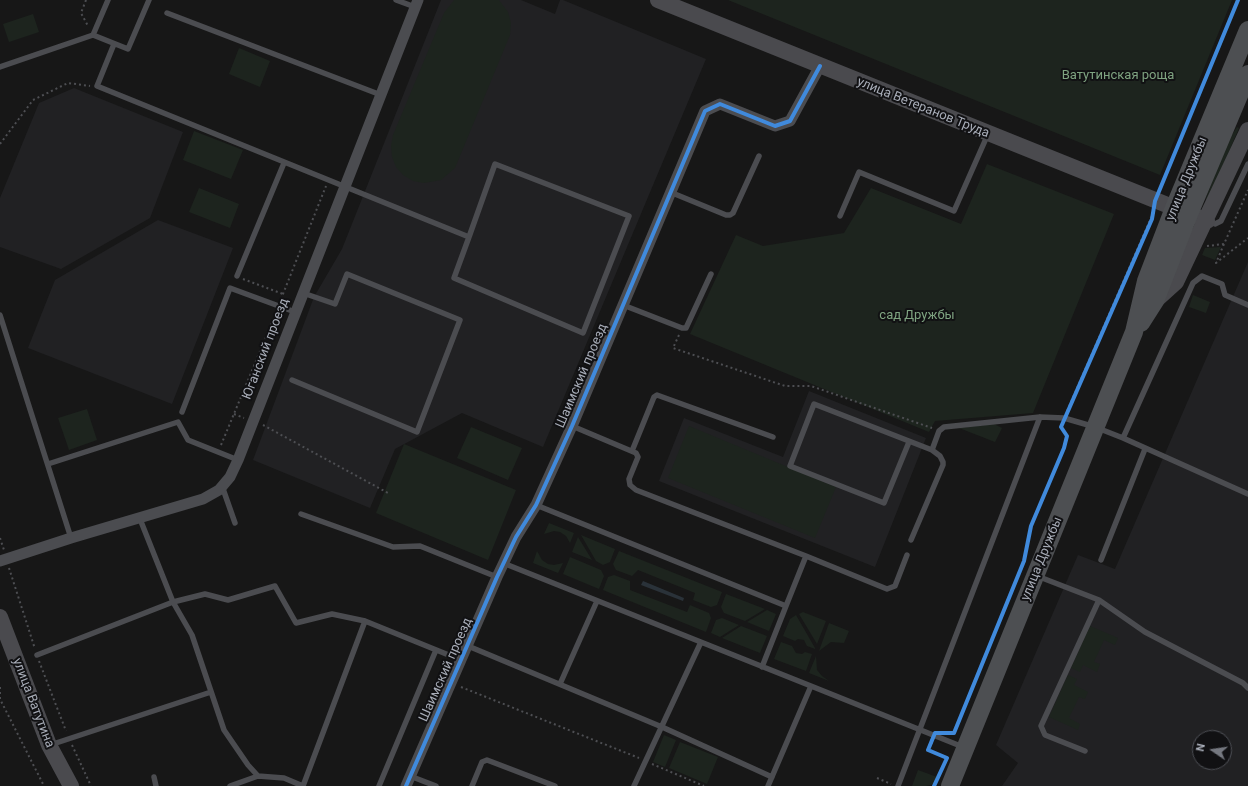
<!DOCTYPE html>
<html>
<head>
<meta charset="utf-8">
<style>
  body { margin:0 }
  #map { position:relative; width:1248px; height:786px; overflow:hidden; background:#171717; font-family:Roboto,sans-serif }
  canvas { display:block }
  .north { position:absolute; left:1192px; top:730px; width:40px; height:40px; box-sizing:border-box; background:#111113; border:1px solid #4d4f55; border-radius:50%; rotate:283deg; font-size:11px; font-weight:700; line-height:16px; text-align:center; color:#a8adb8 }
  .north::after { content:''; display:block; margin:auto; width:14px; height:18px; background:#757880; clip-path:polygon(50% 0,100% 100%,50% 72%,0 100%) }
</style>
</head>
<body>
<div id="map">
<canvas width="1248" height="786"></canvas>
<div class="north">N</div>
</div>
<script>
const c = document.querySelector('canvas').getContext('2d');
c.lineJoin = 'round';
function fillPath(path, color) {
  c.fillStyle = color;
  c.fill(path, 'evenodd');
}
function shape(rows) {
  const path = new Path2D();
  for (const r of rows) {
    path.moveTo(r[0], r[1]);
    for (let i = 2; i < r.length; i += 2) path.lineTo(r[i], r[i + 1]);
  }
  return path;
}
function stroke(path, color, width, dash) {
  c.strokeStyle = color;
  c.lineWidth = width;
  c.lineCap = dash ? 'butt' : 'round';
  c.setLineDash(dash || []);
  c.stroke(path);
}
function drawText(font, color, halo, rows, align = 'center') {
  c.font = font + ' Roboto,sans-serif';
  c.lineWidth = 4;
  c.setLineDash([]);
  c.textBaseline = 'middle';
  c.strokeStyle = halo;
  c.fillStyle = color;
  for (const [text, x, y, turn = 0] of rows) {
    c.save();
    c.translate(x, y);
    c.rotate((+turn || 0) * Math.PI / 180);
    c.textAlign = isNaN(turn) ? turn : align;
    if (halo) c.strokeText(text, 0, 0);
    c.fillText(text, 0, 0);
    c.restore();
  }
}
fillPath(shape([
  [441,0,521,0,555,14,560,0,563,0,706,59,543,447,462,413,395,449,370,508,253,460,314,297,342,249],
  [74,88,183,132,150,218,61,269,0,247,0,198,39,103],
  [158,220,233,248,172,404,28,348,55,280],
  [1248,262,1248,786,1002,786,1018,763,996,745,1078,555,1115,569],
  [1200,738,1224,738,1224,762,1200,762],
  [809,391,926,438,875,567,659,481,684,418,783,457]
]), '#212123');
fillPath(shape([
  [454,0,499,0,508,12,511,23,510,35,455,168,441,180,424,183,413,181,403,175,396,167,392,157,391,146,393,135,444,13],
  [728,0,1232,0,1160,175],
  [33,14,39,32,9,42,3,24],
  [239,48,270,61,260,87,229,74],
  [1237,127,1239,128,1207,203,1206,198,1226,144],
  [194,131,243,150,231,179,183,160],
  [987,164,1114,214,1033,413,935,421,929,432,690,334,736,235,763,246,844,233,871,188,961,224],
  [199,188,239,204,230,228,189,212],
  [1221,247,1215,260,1202,255,1205,248],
  [1193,295,1210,302,1206,313,1189,307],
  [87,409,97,440,69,450,58,418],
  [994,424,1002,428,995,442,959,428],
  [689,426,836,487,815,538,668,478],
  [471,427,522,448,508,480,457,458],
  [404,444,516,490,488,560,376,513],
  [549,523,574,533,570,543,566,536,560,532,554,531,544,534],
  [581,535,615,549,610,562,603,565,596,561],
  [578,537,592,560,572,552],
  [537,551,542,560,548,564,554,565,563,563,558,573,533,563],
  [619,551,722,592,717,605,711,607,693,600,695,593,638,570,632,576,616,570,613,564],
  [570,557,601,570,604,576,599,589,563,574],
  [614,575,630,581,630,590,687,612,690,605,709,613,711,618,706,632,603,590,608,577],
  [726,594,765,609,745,621,724,613,721,607],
  [767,610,776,614,769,631,747,622],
  [803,612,826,621,817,644,799,614],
  [796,615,815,648,815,649,807,646,804,640,798,639,795,641,783,636,790,619],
  [722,618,739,625,720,637,711,633,716,620],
  [829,623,849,631,844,643,831,642,819,651],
  [741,626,767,636,760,653,722,638],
  [1090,626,1118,638,1115,645,1104,640,1094,662,1100,664,1097,672,1083,665,1080,672,1071,668],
  [781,642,792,646,796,653,802,654,805,652,812,654,806,671,774,659],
  [816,656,817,670,822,676,829,681,809,673],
  [1068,675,1077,679,1074,685,1088,692,1085,699,1079,697,1069,718,1080,724,1078,730,1049,717],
  [664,735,676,740,665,767,653,762],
  [680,742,718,757,707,784,669,768],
  [918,770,937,777,934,784,926,786,912,786]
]), '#1d241e');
fillPath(shape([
  [643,581,684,598,683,601,641,585]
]), '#2a3239');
stroke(shape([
  [86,0,81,13,88,26],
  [0,144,33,100,68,83,90,86],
  [1224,244,1216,263,1248,238],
  [1207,246,1224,244,1248,190],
  [243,279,283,294],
  [281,299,326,186],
  [679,335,673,348,785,386,811,386,932,428],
  [1067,411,1153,213],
  [234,414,244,418],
  [263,425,388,493],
  [221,445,276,313],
  [0,538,4,550],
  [9,568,35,649],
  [39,661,66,731],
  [0,687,0,699,44,786],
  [461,687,639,758],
  [950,733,954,733,1024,561,1031,526,1064,448,1067,436,1061,427,1062,424],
  [932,742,928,750,947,758],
  [72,745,91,786],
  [652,764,704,786],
  [877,778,891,784]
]), '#4d4e52', 2, [2, 3]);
stroke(shape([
  [396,0,415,7],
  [167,13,381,95],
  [93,35,108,0],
  [114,44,97,86,469,237,454,278,583,333,629,216,495,164,469,237],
  [0,67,93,35,128,49,149,0],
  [670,192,726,215,730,215,733,213,759,156],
  [840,216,859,172,954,211,988,134],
  [1209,222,1215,224,1221,221,1248,164],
  [237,276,284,163],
  [623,305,682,328,686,328,711,274],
  [0,315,71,538],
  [292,380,417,432,460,320,347,274,335,304,303,293],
  [182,412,230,288,295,312],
  [572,426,636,453,638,457,629,479,630,485,636,490,806,556],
  [1123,438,1193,283,1202,276,1222,284,1225,295,1248,305],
  [909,442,884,503,790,466,814,404,932,450],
  [632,451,654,397,657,395,773,437],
  [48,464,178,422,188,440,238,460],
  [222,486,235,523],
  [536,505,786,606,762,667],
  [301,514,393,547,420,546,497,577],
  [140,519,173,602,192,635,224,730,248,765,258,776,284,778,303,786],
  [911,540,943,465,943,462,940,456,932,450,939,431,944,427,1040,417,1064,418,1095,427,1123,438,1248,494],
  [1101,560,1145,449],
  [503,563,811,686,768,786],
  [1037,576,1099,600,1145,632,1243,683,1248,688],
  [786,606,806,556,887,589,895,586,907,555],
  [468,646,662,727,772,777],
  [37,655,173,602,205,594,228,600,275,586,296,623,332,614,365,621,461,660],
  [560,684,597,601],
  [811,686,963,747],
  [50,745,211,692],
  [1085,751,1045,735,1041,726,1099,600],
  [410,776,436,786],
  [154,777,156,786],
  [230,786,258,776],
  [303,786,365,621],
  [379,786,436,650],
  [472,786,482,762,487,760,555,786],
  [634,786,701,642],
  [898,786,1040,417]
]), '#4b4c50', 5.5);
stroke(shape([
  [0,561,71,538,203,499,219,490,230,477,238,460,418,0],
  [406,786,497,577,516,537,536,505,572,426,705,111,720,104,775,126,790,121,820,66]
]), '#4b4c50', 11);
stroke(shape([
  [658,0,1207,221],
  [1155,301,1176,282,1248,130],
  [0,617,49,745,71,786]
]), '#4a4a4e', 16);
stroke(shape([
  [1141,323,1155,301,1189,214,1248,74],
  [950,786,1134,332,1146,281,1174,208,1248,30]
]), '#4d4f52', 18);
stroke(shape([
  [406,786,497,577,516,537,536,505,572,426,705,111,720,104,775,126,790,121,820,66],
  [934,786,947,758,928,750,935,733,954,733,1024,561,1031,526,1064,448,1067,436,1061,427,1152,219,1155,201,1238,0]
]), '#408adc', 4);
drawText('13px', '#7fa381', '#111113', [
  ["Ватутинская роща",1118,76],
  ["сад Дружбы",917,316]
]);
drawText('13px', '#a8adb8', '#111113', [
  ["улица Ветеранов Труда",923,108,22],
  ["улица Дружбы",1187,179,-68],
  ["Юганский проезд",266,349,-69],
  ["Шаимский проезд",582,376,-67],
  ["улица Дружбы",1042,559,-68],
  ["Шаимский проезд",446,670,-66],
  ["улица Ватутина",33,703,69]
]);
</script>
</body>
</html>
